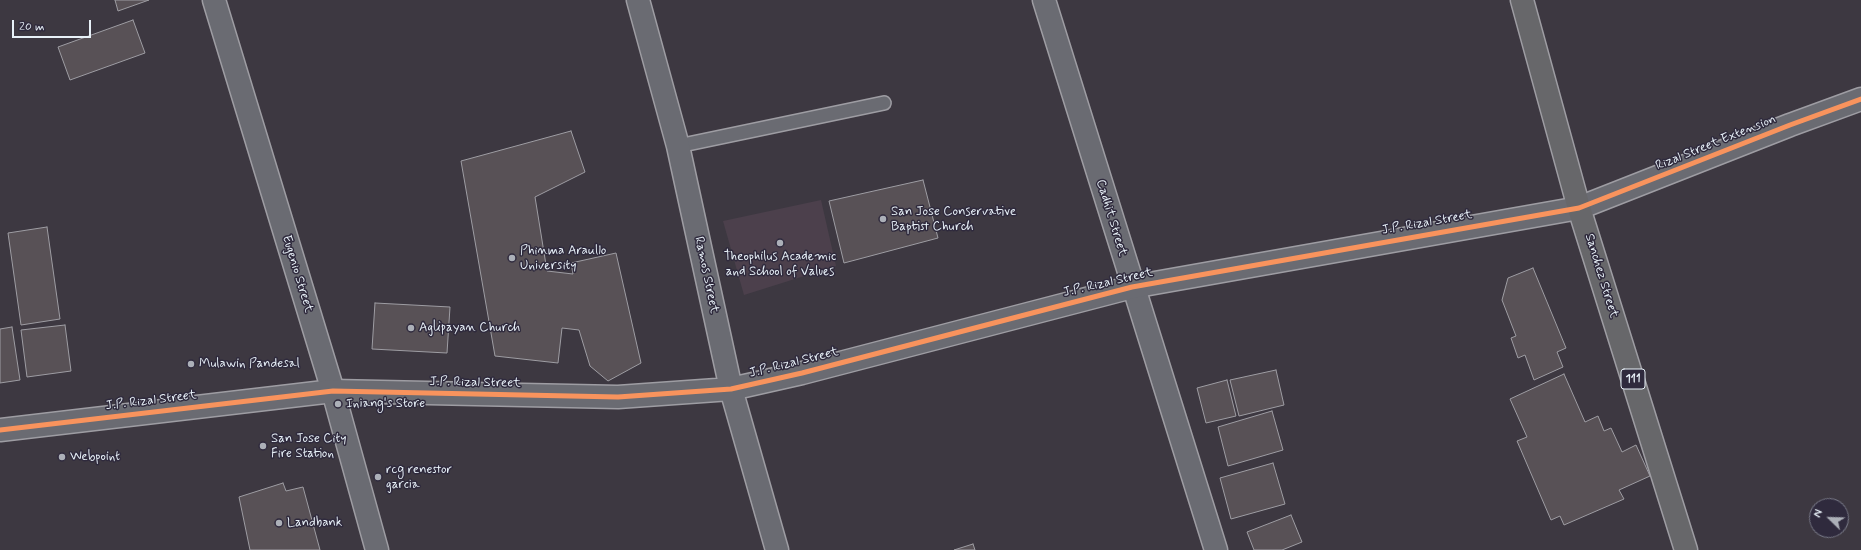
<!DOCTYPE html>
<html>
<head>
<meta charset="utf-8">
<style>
  body { margin:0 }
  #map { position:relative; width:1861px; height:550px; overflow:hidden; background:#3d3841; font-family:Mynerve,sans-serif }
  canvas { display:block }
  .north { position:absolute; left:1809px; top:498px; width:40px; height:40px; box-sizing:border-box; background:#2f2a3d; border:1px solid #797a88; border-radius:50%; rotate:293deg; font-size:11px; font-weight:700; line-height:16px; text-align:center; color:#e8f1f8 }
  .north::after { content:''; display:block; margin:auto; width:14px; height:18px; background:#acb0b8; clip-path:polygon(50% 0,100% 100%,50% 72%,0 100%) }
  .scale { position:absolute; left:12px; top:20px; width:79px; height:18px; box-sizing:border-box; border:2px solid #e8f1f8; border-top:0; padding-left:5px; font-size:12px; line-height:14px; white-space:nowrap; color:#e8f1f8; -webkit-text-stroke:3px #2f2a3d; paint-order:stroke }
</style>
</head>
<body>
<div id="map">
<canvas width="1861" height="550"></canvas>
<div class="north">N</div>
<div class="scale">20 m</div>
</div>
<script>
const c = document.querySelector('canvas').getContext('2d');
c.lineJoin = 'round';
function fillPath(path, color) {
  c.fillStyle = color;
  c.fill(path, 'evenodd');
}
function shape(rows) {
  const path = new Path2D();
  for (const r of rows) {
    path.moveTo(r[0], r[1]);
    for (let i = 2; i < r.length; i += 2) path.lineTo(r[i], r[i + 1]);
  }
  return path;
}
function stroke(path, color, width, dash) {
  c.strokeStyle = color;
  c.lineWidth = width;
  c.lineCap = dash ? 'butt' : 'round';
  c.setLineDash(dash || []);
  c.stroke(path);
}
function drawText(font, color, halo, rows, align = 'center') {
  c.font = font + ' Mynerve,sans-serif';
  c.lineWidth = 3;
  c.setLineDash([]);
  c.textBaseline = 'middle';
  c.strokeStyle = halo;
  c.fillStyle = color;
  for (const [text, x, y, turn = 0] of rows) {
    c.save();
    c.translate(x, y);
    c.rotate((+turn || 0) * Math.PI / 180);
    c.textAlign = isNaN(turn) ? turn : align;
    if (halo) c.strokeText(text, 0, 0);
    c.fillText(text, 0, 0);
    c.restore();
  }
}
fillPath(shape([
  [821,200,836,266,744,295,723,221]
]), '#4c404c');
const building = shape([
  [115,0,149,0,118,11,115,0],
  [133,20,145,53,70,80,58,47,133,20],
  [571,131,585,172,535,197,547,271,573,274,571,263,616,253,641,363,608,381,590,366,579,330,562,328,558,363,495,356,461,161,571,131],
  [923,180,938,238,844,263,829,201,923,180],
  [47,227,60,319,21,325,8,233,47,227],
  [1533,268,1566,348,1557,352,1563,367,1534,380,1525,355,1518,358,1511,338,1516,336,1502,300,1508,278,1533,268],
  [375,303,450,307,447,353,372,349,375,303],
  [65,325,71,371,27,377,21,330,65,325],
  [12,327,20,380,0,383,0,329,12,327],
  [1276,370,1284,405,1239,416,1230,380,1276,370],
  [1564,374,1585,422,1598,416,1604,431,1611,428,1622,452,1636,445,1650,476,1619,490,1624,499,1564,525,1560,516,1551,520,1517,441,1527,437,1510,399,1564,374],
  [1227,380,1236,416,1206,423,1197,388,1227,380],
  [1272,411,1283,450,1228,466,1218,427,1272,411],
  [1273,463,1285,504,1231,519,1220,478,1273,463],
  [283,483,286,491,303,487,320,550,250,550,239,497,283,483],
  [1291,515,1302,542,1282,550,1254,550,1247,532,1291,515],
  [973,544,975,550,954,550,973,544]
]);
fillPath(building, '#585156');
stroke(building, '#9e9da3', 1);
const lane = shape([
  [678,146,884,103]
]);
const street = shape([
  [214,0,333,391,377,550],
  [1044,0,1216,550]
]);
const secondary = shape([
  [638,0,678,146,731,389,777,550],
  [0,430,333,391,618,397,731,389,802,373,1132,287,1579,208,1790,125,1861,99]
]);
const primary = shape([
  [1522,0,1579,208,1686,550]
]);
stroke(lane, '#9e9da3', 16);
stroke(street, '#9e9da3', 25);
stroke(secondary, '#9e9da3', 25);
stroke(primary, '#9e9da3', 25);
stroke(lane, '#6a6b72', 13);
stroke(street, '#6a6b72', 22);
stroke(secondary, '#6a6b72', 22);
stroke(primary, '#67676a', 22);
stroke(shape([
  [0,430,333,391,618,397,731,389,802,373,1132,287,1579,208,1790,125,1861,99]
]), '#f8935d', 5);
for (const [x, y, r, color] of [
  [883,219,4,"#acb0b8"],
  [780,243,4,"#acb0b8"],
  [512,258,4,"#acb0b8"],
  [411,328,4,"#acb0b8"],
  [191,364,4,"#acb0b8"],
  [338,404,4,"#acb0b8"],
  [263,446,4,"#acb0b8"],
  [62,457,4,"#acb0b8"],
  [378,477,4,"#acb0b8"],
  [279,523,4,"#acb0b8"]
]) {
  const dot = new Path2D();
  dot.arc(x, y, r, 0, 2 * Math.PI);
  c.fillStyle = color;
  c.fill(dot);
  stroke(dot, '#2f2a3d', 1.5);
}
for (const [x, y, w] of [
  [1633,379,24]
]) {
  const box = new Path2D();
  box.roundRect(x - w / 2, y - 10, w, 20, 3);
  c.fillStyle = '#2f2a3d';
  c.fill(box);
  stroke(box, '#e8f1f8', 1);
}
drawText('bold 12px', '#e8f1f8', null, [
  ["111",1633,379]
]);
drawText('13px', '#e8f1f8', '#2f2a3d', [
  ["Rizal Street Extension",1716,143,-22],
  ["Cadhit Street",1111,218,73],
  ["J.P. Rizal Street",1427,223,-10],
  ["Eugenio Street",297,274,73],
  ["Ramos Street",706,275,78],
  ["Sanchez Street",1601,276,73],
  ["J.P. Rizal Street",1108,283,-13],
  ["J.P. Rizal Street",794,363,-14],
  ["J.P. Rizal Street",475,383,1],
  ["J.P. Rizal Street",151,401,-7]
]);
drawText('13px', '#e8f1f8', '#2f2a3d', [
  ["San Jose Conservative",891,212],
  ["Baptist Church",891,227],
  ["Phinma Araullo",520,251],
  ["University",520,266],
  ["Theophilus Academic",780,257,"center"],
  ["and School of Values",780,272,"center"],
  ["Aglipayan Church",419,328],
  ["Mulawin Pandesal",199,364],
  ["Iniang's Store",346,404],
  ["San Jose City",271,439],
  ["Fire Station",271,454],
  ["Webpoint",70,457],
  ["rcg renestor",386,470],
  ["garcia",386,485],
  ["Landbank",287,523]
], 'left');
</script>
</body>
</html>
